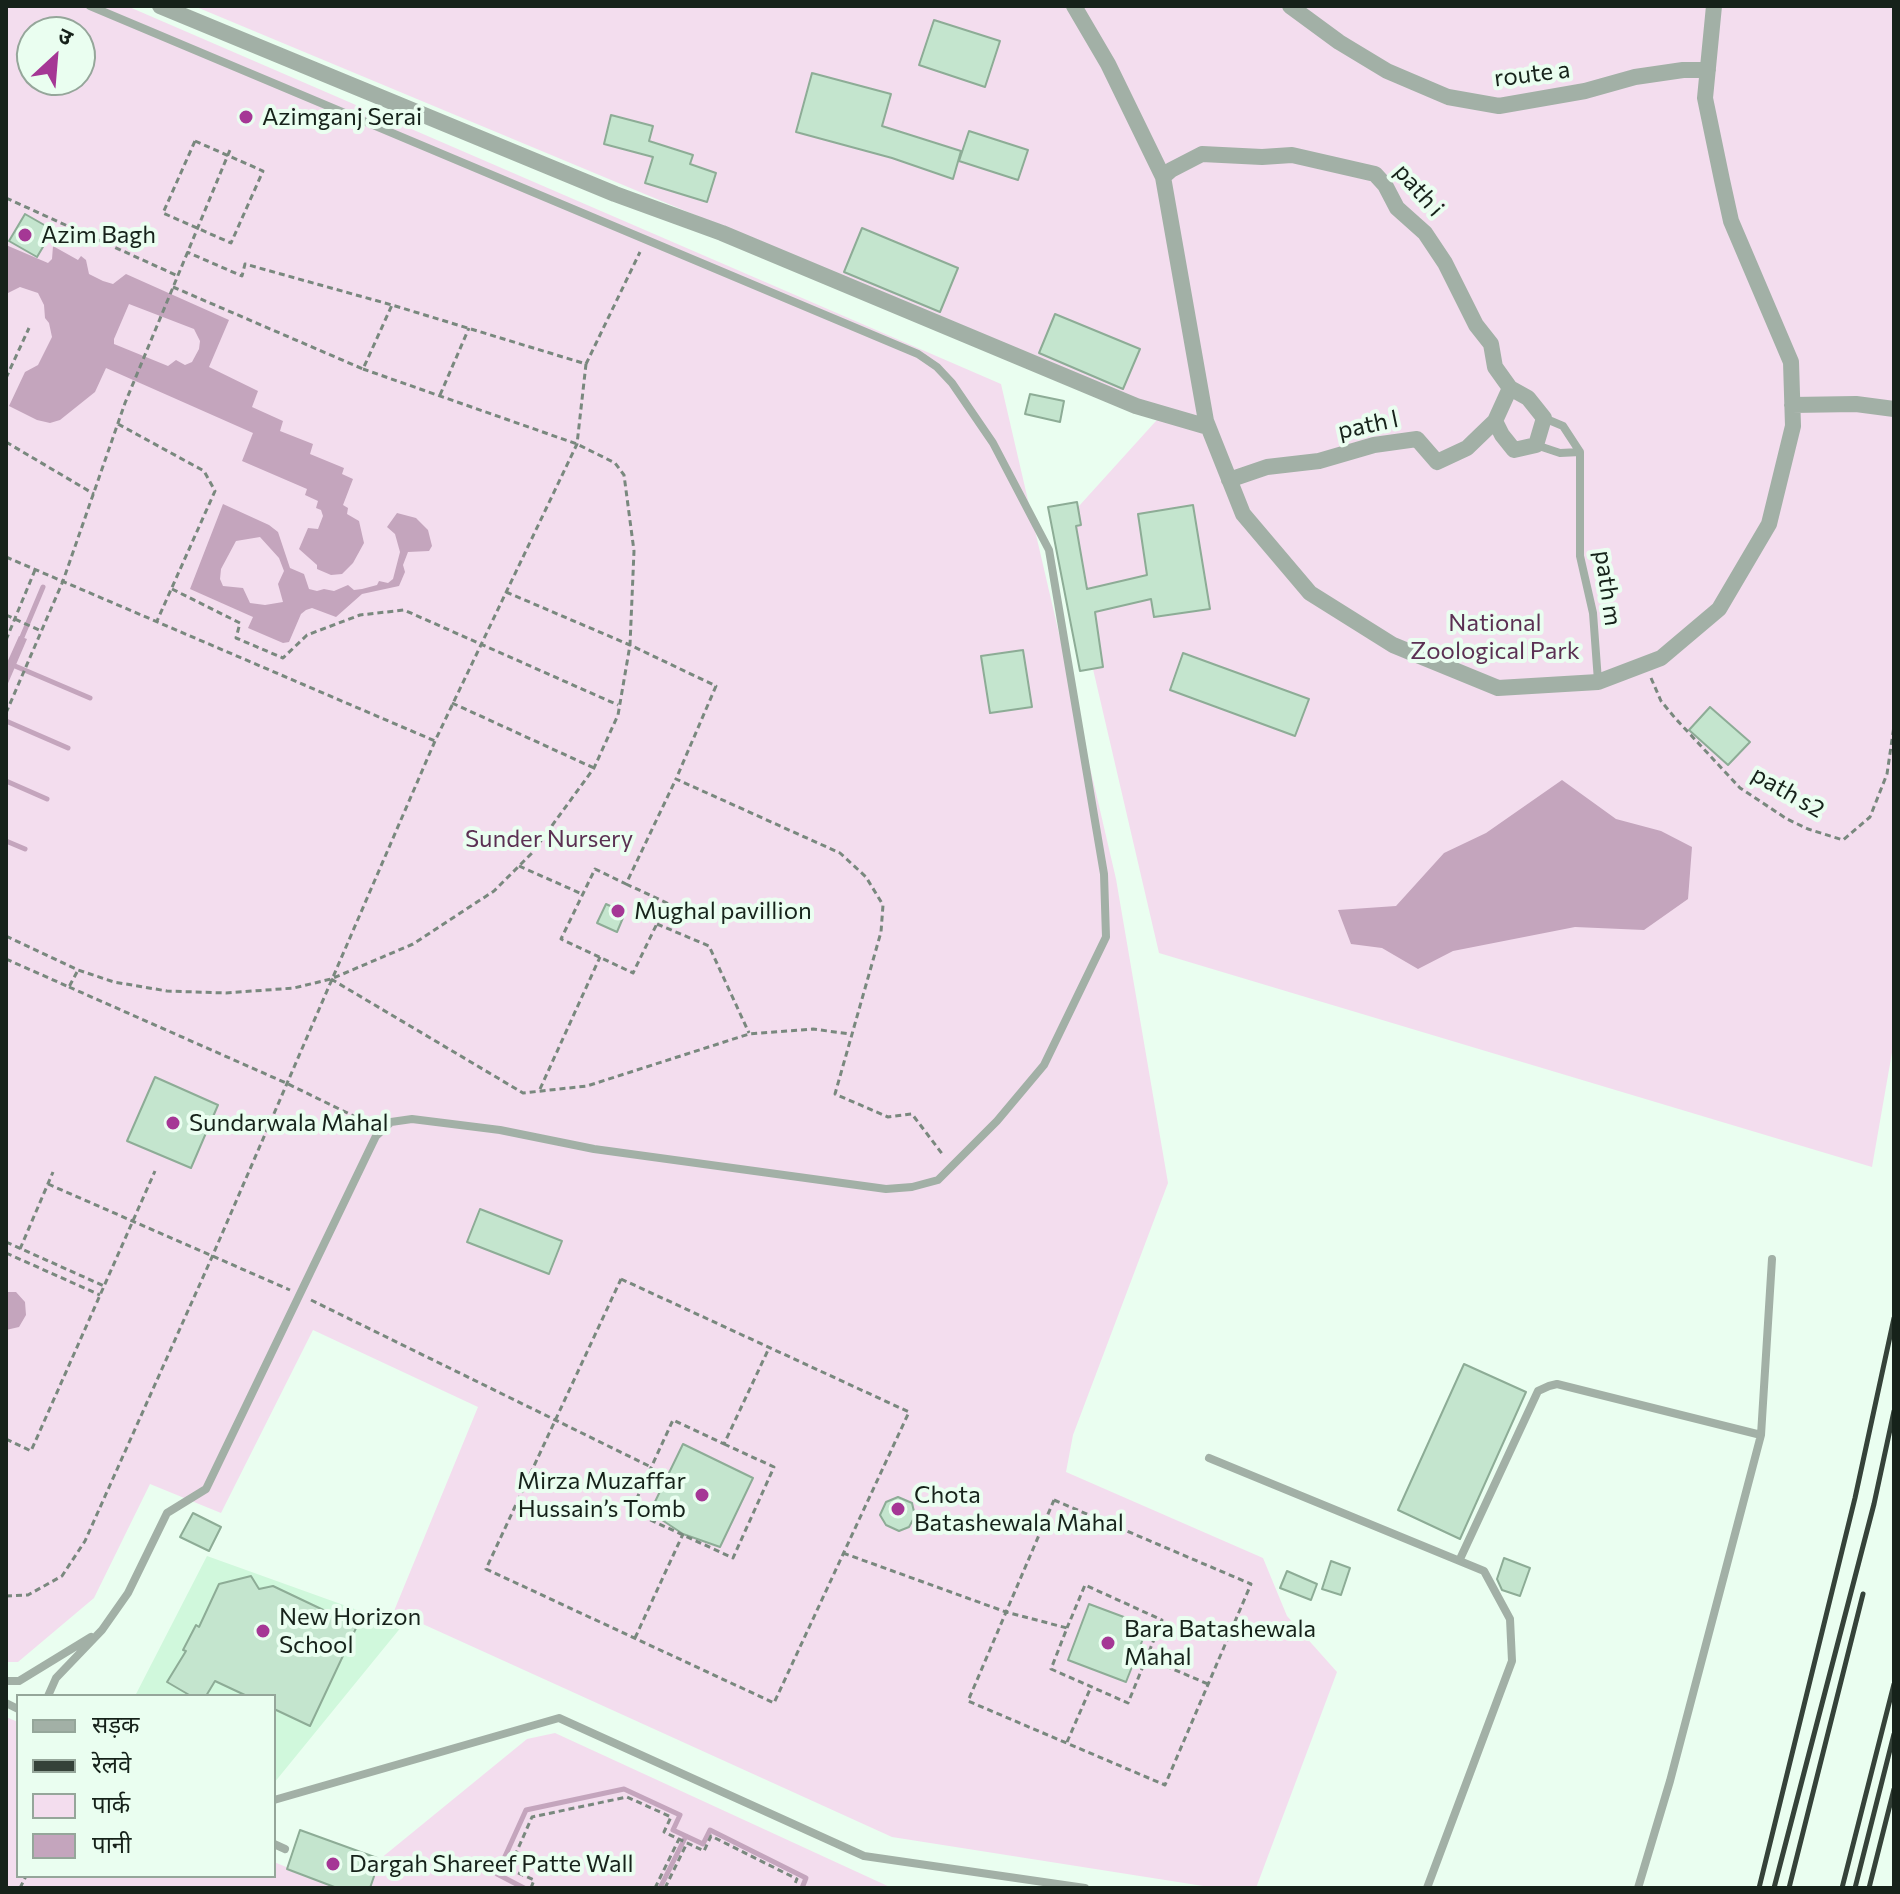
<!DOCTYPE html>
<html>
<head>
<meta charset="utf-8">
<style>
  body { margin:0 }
  #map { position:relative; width:1900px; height:1894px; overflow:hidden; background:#eafef0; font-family:Commissioner,"Noto Sans Devanagari",sans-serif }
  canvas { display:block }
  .frame { position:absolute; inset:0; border:8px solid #16221a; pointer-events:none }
  .legend { position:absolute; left:16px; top:1694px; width:260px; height:184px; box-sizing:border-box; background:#eafef0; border:2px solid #95a69a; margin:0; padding:10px 14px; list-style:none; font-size:24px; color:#16221a }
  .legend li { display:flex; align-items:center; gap:16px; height:40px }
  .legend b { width:40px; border:2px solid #95a69a }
  .north { position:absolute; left:16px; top:16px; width:80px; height:80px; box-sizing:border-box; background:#eafef0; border:2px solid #95a69a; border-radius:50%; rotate:26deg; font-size:22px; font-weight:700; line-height:32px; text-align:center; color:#16221a }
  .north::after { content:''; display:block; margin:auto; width:28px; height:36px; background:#a53795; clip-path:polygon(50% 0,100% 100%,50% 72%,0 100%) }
</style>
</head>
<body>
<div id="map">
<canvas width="1900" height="1894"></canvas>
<div class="frame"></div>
<ul class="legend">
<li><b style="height:10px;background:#a2b0a6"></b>सड़क</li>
<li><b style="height:10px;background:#354239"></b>रेलवे</li>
<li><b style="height:22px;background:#f3ddee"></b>पार्क</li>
<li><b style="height:22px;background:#c4a5bd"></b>पानी</li>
</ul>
<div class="north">उ</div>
</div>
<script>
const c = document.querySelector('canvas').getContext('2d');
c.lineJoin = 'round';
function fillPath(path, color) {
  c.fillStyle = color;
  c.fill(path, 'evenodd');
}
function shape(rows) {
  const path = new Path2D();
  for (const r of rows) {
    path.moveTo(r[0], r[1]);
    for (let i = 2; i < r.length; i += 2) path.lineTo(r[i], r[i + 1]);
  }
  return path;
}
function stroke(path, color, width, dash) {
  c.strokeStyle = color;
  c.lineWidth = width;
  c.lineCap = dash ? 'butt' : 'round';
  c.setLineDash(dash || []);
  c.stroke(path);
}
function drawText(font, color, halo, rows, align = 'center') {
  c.font = font + ' Commissioner,sans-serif';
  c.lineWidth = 8;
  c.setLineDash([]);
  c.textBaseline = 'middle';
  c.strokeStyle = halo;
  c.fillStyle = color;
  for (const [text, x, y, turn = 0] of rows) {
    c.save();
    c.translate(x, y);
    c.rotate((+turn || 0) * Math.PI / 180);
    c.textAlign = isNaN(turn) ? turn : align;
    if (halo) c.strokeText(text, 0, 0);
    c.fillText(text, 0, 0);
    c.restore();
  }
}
fillPath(shape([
  [207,1556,402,1626,274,1783,274,1696,135,1696]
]), '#d0f8dc');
fillPath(shape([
  [6,6,127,6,1001,384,1116,879,1168,1183,1073,1435,1066,1472,1263,1558,1287,1616,1337,1672,1256,1888,1216,1888,892,1837,394,1611,478,1407,313,1330,221,1513,150,1484,94,1598,18,1662,6,1662],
  [32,32,80,32,80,80,32,80],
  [194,6,1894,6,1894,1041,1872,1167,1159,953,1060,527,1165,411],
  [6,1717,18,1722,18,1876,274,1876,274,1862,337,1888,6,1888],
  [555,1733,892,1888,370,1888,380,1859,527,1739]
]), '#f3ddee');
fillPath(shape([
  [6,245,48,263,52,259,53,246,78,260,81,256,86,260,89,274,103,281,113,284,126,274,229,320,209,367,258,391,252,407,283,421,280,431,313,444,310,454,344,468,342,474,353,479,343,505,348,508,347,514,359,521,364,543,353,563,342,574,331,575,317,569,317,565,299,549,308,528,318,529,323,516,321,510,316,508,318,501,305,495,307,489,242,461,253,433,106,368,95,392,60,420,50,423,37,420,9,406,25,372,38,365,52,337,49,323,45,318,44,305,38,293,20,287,6,294],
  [129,304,194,329,200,341,199,349,192,362,185,365,176,360,168,366,114,344,114,339],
  [223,504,269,525,278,532,290,568,304,574,309,589,317,591,324,589,334,591,348,585,354,590,362,589,377,585,379,581,388,583,393,579,400,552,395,534,387,527,397,513,416,518,428,530,432,546,429,551,408,552,403,565,405,572,399,586,362,594,336,617,312,608,306,610,301,614,289,642,283,643,248,628,253,617,190,589],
  [260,537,279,558,284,571,278,584,283,602,265,605,250,603,243,588,223,586,220,579,221,569,236,541],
  [19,636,27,639,6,688,6,665],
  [1562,780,1616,819,1661,831,1692,847,1688,899,1644,930,1575,927,1453,951,1418,969,1382,948,1351,944,1338,910,1396,906,1444,853,1486,833],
  [6,1292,16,1292,25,1302,26,1315,19,1327,6,1330]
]), '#c4a5bd');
stroke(shape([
  [22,637,43,587],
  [15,666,90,698],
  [6,721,68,748],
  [6,781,47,799],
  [6,841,25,849],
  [524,1888,497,1874,526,1810,624,1789,680,1815,673,1830,703,1844,710,1830,806,1878,802,1888],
  [660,1888,686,1836]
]), '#c4a5bd', 5);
const building = shape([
  [934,20,1000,41,985,87,919,65,934,20],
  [812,73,891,94,882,126,961,151,953,179,892,158,796,132,812,73],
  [611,115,653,126,649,141,693,155,690,164,716,173,707,202,645,183,653,157,604,144,611,115],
  [969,131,1028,150,1018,180,959,161,969,131],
  [25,214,53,230,37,257,9,241,25,214],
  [862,228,958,268,940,312,844,272,862,228],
  [1055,314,1140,349,1123,389,1039,353,1055,314],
  [1030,394,1064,401,1060,422,1025,414,1030,394],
  [1077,502,1081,525,1076,526,1087,589,1147,575,1138,514,1193,505,1210,609,1154,617,1151,599,1095,612,1103,667,1080,671,1048,507,1077,502],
  [1023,650,1032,707,990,713,981,656,1023,650],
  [1183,653,1309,699,1295,736,1170,690,1183,653],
  [1710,707,1750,742,1728,765,1689,730,1710,707],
  [606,904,625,913,617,932,597,923,606,904],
  [155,1077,218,1105,191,1168,127,1141,155,1077],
  [480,1209,562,1241,549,1274,467,1242,480,1209],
  [1464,1364,1526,1392,1460,1539,1398,1510,1464,1364],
  [683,1444,753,1478,720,1547,683,1534,650,1512,683,1444],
  [898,1497,912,1503,915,1516,909,1527,899,1531,886,1525,880,1515,886,1502,898,1497],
  [193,1513,221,1527,209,1551,180,1537,193,1513],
  [1504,1558,1530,1568,1520,1596,1502,1590,1497,1579,1504,1558],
  [1331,1561,1350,1568,1341,1595,1322,1589,1331,1561],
  [1287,1571,1317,1584,1311,1600,1280,1588,1287,1571],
  [251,1576,259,1589,273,1586,357,1626,310,1726,274,1709,274,1696,247,1696,215,1681,206,1696,191,1696,167,1682,186,1651,183,1650,196,1625,199,1627,219,1584,251,1576],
  [1089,1604,1148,1626,1126,1682,1068,1660,1089,1604],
  [300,1830,380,1859,370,1888,337,1888,287,1869,300,1830]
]);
fillPath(building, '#c4e5ce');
stroke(building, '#8dac96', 2);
stroke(shape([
  [195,141,263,171,231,243,163,213,195,141],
  [6,198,178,276],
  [173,287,363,369,392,305],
  [586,364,640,252],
  [6,378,29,328],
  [440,395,469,328],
  [118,424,204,471,215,491,157,621],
  [6,442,94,494],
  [6,557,435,741],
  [172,589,240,623,236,638,283,658,307,635,360,615,404,610,618,705],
  [506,592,630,645,716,686,676,779,840,853,866,877,883,905,881,932,835,1094,888,1117,912,1114,943,1155],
  [6,615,39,630],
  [6,640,35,570],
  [1651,678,1661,701,1675,718,1740,788,1787,819,1808,829,1843,840,1870,817,1887,774,1894,726],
  [452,703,594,768],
  [6,713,63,581,125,403,230,150],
  [519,866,582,894],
  [626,884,667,903,633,973,561,939,595,869,626,884,676,779],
  [657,924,709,946,749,1033],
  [6,936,78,970,114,982,167,991,226,993,294,988,331,979,413,944,494,891,532,853,594,768,618,715,630,645,634,551,624,475,615,463,577,444,363,369],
  [6,959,69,987,78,970],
  [331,979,523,1093,587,1086,749,1034,813,1029,850,1034],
  [69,987,286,1083,372,1125],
  [540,1089,600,957],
  [48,1184,290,1290],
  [6,1242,104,1286],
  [20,1249,53,1172],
  [6,1253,100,1295],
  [621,1279,909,1412,774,1703,486,1569,621,1279],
  [311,1300,651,1467],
  [6,1439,31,1451,155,1171],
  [724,1444,774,1467,733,1558,631,1511,673,1420,724,1444,769,1348],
  [1054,1500,1251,1584,1165,1785,968,1701,1054,1500],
  [843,1553,1006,1612,1067,1628,1051,1669,1128,1703,1162,1620,1085,1585,1067,1628],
  [6,1596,28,1595,62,1576,85,1541,212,1257,435,741,577,444,586,364,392,305,245,264,242,276,187,252],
  [635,1638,683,1534],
  [1147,1658,1208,1684],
  [1067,1742,1091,1687],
  [20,1888,26,1876],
  [531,1888,534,1880,509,1869,532,1817,627,1797,671,1817,664,1832,704,1851,711,1836,797,1879,793,1888],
  [655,1888,679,1839],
  [665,1888,687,1843]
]), '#79887e', 3, [6, 4]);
stroke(shape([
  [1544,418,1563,426,1580,452,1580,556,1593,613,1598,681],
  [1536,445,1560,453,1580,452],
  [1209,1458,1484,1571,1510,1619,1512,1661,1427,1888],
  [1460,1559,1538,1391,1549,1386,1557,1384,1761,1435],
  [6,1681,19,1681,91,1637],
  [48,1696,56,1678,102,1630,128,1593,167,1513,206,1489,376,1136,391,1122,412,1119,500,1130,594,1149,886,1189,912,1187,938,1180,997,1121,1044,1065,1106,937,1104,874,1049,550,993,443,952,383,937,367,918,354,90,6],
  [6,1703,18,1709],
  [274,1800,559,1718,864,1856,1085,1888],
  [274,1844,285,1849],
  [1638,1888,1670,1781,1761,1435,1772,1259]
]), '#a2b0a6', 8);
stroke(shape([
  [160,6,615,194,722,233,1136,406,1208,427],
  [1074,6,1108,64,1163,177,1206,421,1243,514,1310,593,1393,645,1498,688,1598,682,1661,658,1719,609,1769,524,1793,426,1791,362,1731,221,1722,180,1705,98,1714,6],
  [1290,6,1339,42,1387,71,1448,97,1499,106,1585,91,1635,77,1683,70,1708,70],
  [1163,177,1171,170,1202,154,1262,157,1292,155,1375,174,1385,185,1397,208,1425,233,1445,263,1476,325,1491,344,1495,367,1510,388,1495,421,1502,435,1514,450,1536,445,1544,418,1528,398,1510,388],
  [1792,405,1856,404,1894,409],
  [1229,480,1267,467,1319,461,1374,445,1417,439,1437,462,1467,448,1495,421]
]), '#a2b0a6', 16);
stroke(shape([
  [1759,1888,1855,1498,1894,1318],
  [1774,1888,1874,1504,1894,1411],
  [1789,1888,1863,1594],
  [1842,1888,1894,1684],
  [1855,1888,1894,1734],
  [1869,1888,1894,1789]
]), '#354239', 5);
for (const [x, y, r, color] of [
  [246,117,8,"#a53795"],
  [25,235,8,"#a53795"],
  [618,911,8,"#a53795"],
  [173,1123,8,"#a53795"],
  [702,1495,8,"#a53795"],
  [898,1509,8,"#a53795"],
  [263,1631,8,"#a53795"],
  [1108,1643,8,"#a53795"],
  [333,1864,8,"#a53795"]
]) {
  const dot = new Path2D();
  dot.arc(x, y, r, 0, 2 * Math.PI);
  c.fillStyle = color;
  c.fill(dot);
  stroke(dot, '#eafef0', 3);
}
drawText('24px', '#16221a', '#eafef0', [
  ["route a",1532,74,-7],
  ["path i",1419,190,49],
  ["path l",1368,425,-12],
  ["path m",1608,588,82],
  ["path s2",1788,792,30]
]);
drawText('24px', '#16221a', '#eafef0', [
  ["Azimganj Serai",262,117],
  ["Azim Bagh",41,235],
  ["Mughal pavillion",634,911],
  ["Sundarwala Mahal",189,1123],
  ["Mirza Muzaffar",686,1481,"right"],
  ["Hussain’s Tomb",686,1509,"right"],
  ["Chota",914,1495],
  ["Batashewala Mahal",914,1523],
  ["New Horizon",279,1617],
  ["School",279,1645],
  ["Bara Batashewala",1124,1629],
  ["Mahal",1124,1657],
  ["Dargah Shareef Patte Wall",349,1864]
], 'left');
drawText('24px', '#5b3053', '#eafef0', [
  ["National",1495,623],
  ["Zoological Park",1495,651],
  ["Sunder Nursery",549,839]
]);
</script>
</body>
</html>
